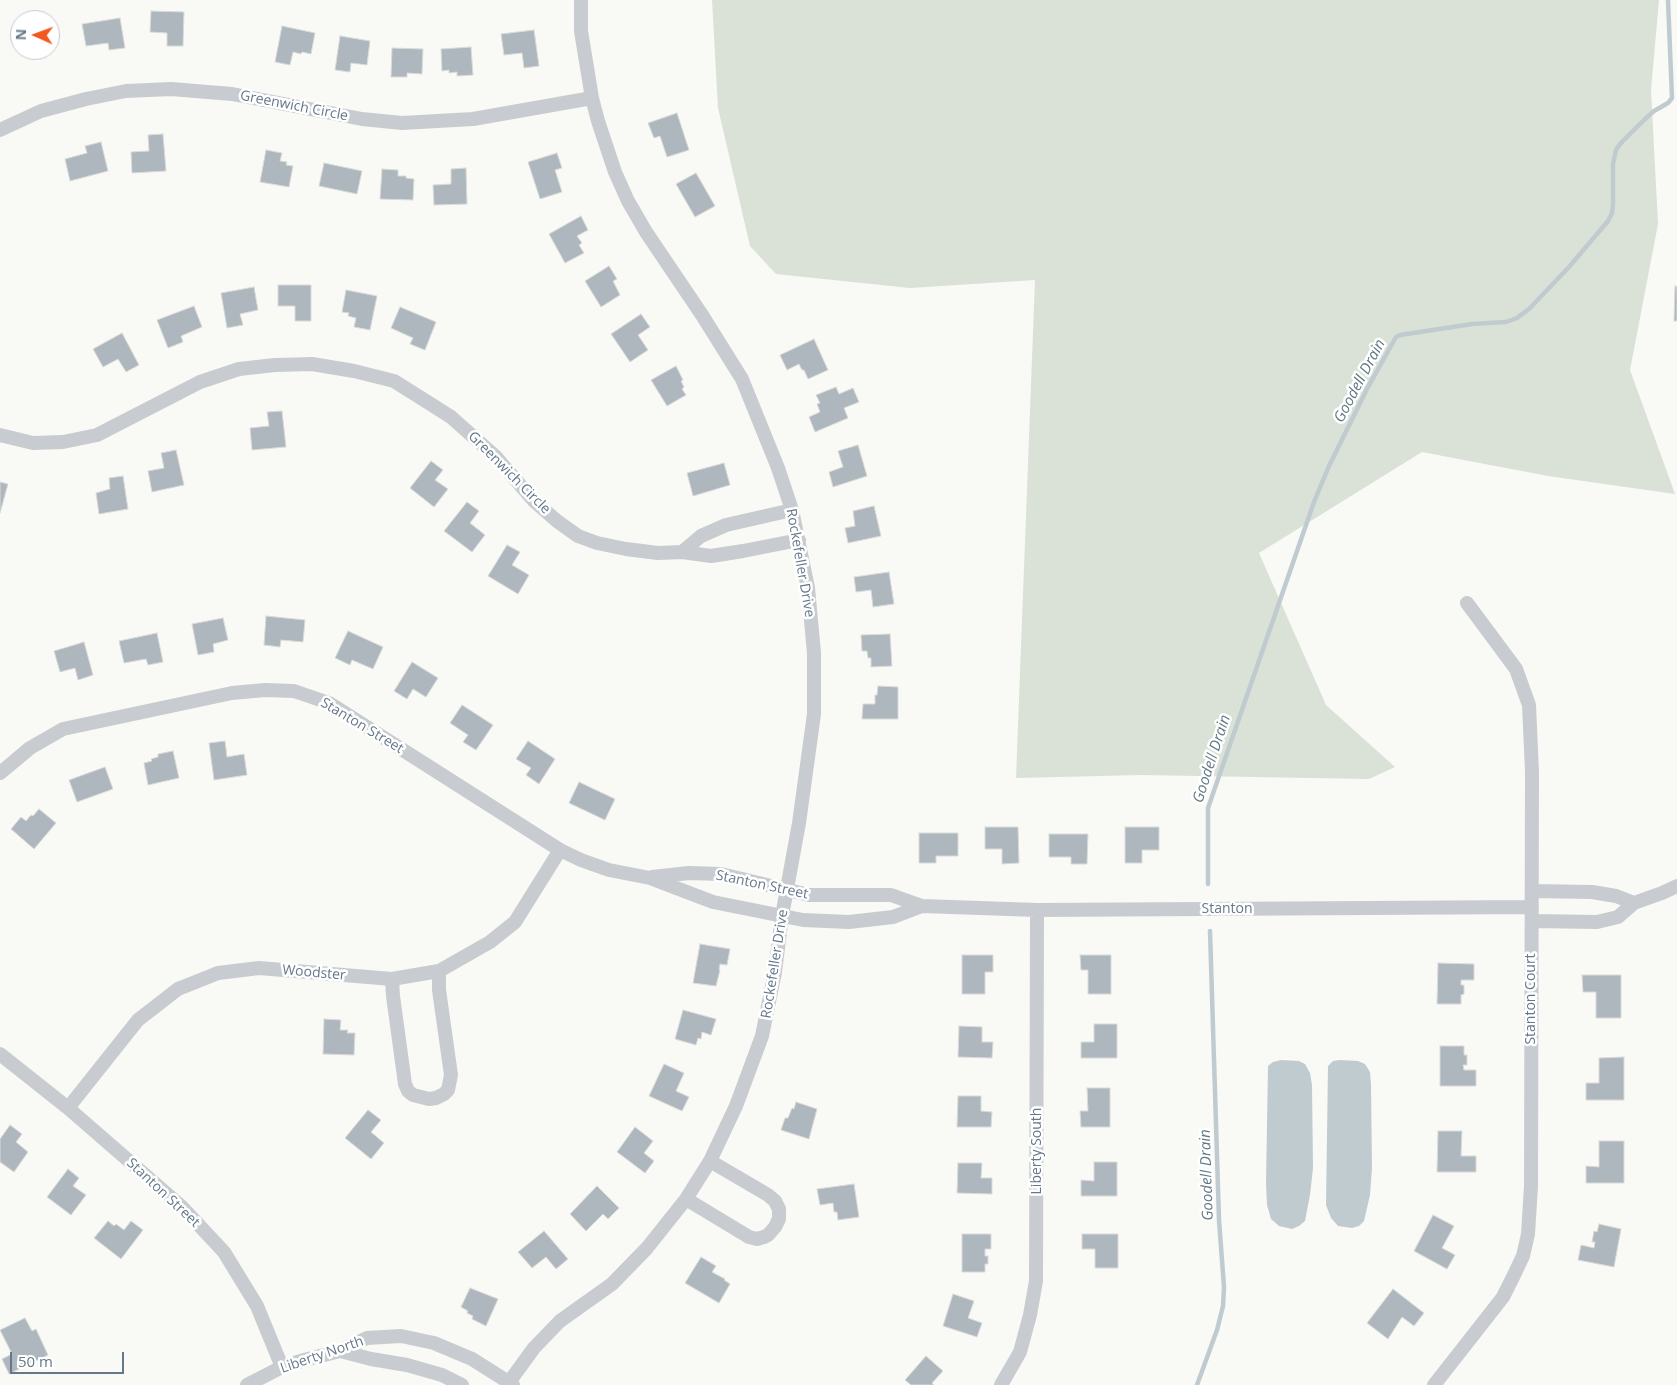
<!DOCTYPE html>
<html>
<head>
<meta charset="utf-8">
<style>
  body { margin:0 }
  #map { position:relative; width:1677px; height:1385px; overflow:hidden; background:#f9f9f6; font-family:"Open Sans",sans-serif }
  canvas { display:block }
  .north { position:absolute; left:10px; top:10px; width:50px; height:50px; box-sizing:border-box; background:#fff; border:1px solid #c1c9d0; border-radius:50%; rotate:272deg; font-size:14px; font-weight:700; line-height:20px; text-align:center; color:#65788a }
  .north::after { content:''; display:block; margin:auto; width:18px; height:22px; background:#f1591e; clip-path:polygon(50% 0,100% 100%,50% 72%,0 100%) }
  .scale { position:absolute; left:10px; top:1352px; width:114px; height:22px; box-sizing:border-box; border:2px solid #65788a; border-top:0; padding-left:6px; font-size:15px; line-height:18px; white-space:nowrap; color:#65788a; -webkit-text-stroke:4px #fff; paint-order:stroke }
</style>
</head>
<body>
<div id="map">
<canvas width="1677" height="1385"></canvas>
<div class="north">N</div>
<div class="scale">50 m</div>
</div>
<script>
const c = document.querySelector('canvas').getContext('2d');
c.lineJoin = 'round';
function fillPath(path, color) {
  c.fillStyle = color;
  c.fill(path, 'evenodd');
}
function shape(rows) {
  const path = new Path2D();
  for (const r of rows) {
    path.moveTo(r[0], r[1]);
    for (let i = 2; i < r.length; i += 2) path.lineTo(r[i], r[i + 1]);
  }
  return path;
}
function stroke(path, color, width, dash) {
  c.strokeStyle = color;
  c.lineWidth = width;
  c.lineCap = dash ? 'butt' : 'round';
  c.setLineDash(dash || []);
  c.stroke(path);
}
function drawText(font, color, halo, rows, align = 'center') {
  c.font = font + ' "Open Sans",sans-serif';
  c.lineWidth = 5;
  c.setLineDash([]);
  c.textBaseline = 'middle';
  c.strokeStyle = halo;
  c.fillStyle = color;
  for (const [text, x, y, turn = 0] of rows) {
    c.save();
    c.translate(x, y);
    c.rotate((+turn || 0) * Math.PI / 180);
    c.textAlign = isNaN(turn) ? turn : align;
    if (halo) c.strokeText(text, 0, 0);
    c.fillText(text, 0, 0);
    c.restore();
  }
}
fillPath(shape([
  [712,0,1659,0,1651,90,1658,224,1630,370,1675,494,1548,476,1422,452,1259,553,1326,705,1395,767,1369,779,1141,775,1016,778,1035,280,910,288,776,274,750,246,718,108]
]), '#dae1d7');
fillPath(shape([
  [1281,1060,1299,1061,1305,1064,1310,1073,1312,1085,1313,1168,1310,1195,1305,1221,1299,1226,1292,1229,1279,1226,1271,1219,1267,1205,1266,1183,1268,1066,1273,1062],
  [1340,1060,1358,1061,1365,1064,1370,1072,1371,1085,1372,1168,1370,1195,1364,1221,1359,1226,1352,1228,1338,1226,1331,1218,1326,1205,1328,1066,1333,1061]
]), '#c0cbd0');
stroke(shape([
  [1208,884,1208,808,1314,502,1329,466,1367,389,1396,337,1400,335,1472,324,1506,322,1517,318,1529,309,1569,267,1608,221,1612,213,1613,204,1613,164,1616,150,1620,144,1644,120,1654,111,1668,103,1672,98,1668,0],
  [1197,1385,1217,1330,1223,1306,1224,1287,1219,1220,1210,931]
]), '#c0cbd0', 4.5);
const building = shape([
  [151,11,184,12,183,46,167,46,167,33,150,32,151,11],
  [120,18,125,48,109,50,108,43,86,46,82,24,120,18],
  [282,26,315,33,311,54,302,52,301,54,293,52,290,65,275,62,282,26],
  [534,30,539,66,524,68,522,53,504,55,501,34,534,30],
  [340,36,370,41,367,65,351,63,350,72,335,70,340,36],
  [471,47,473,75,457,76,457,72,449,73,449,70,442,71,441,49,471,47],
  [392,48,423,49,422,74,407,73,407,77,391,77,392,48],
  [677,113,689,150,667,157,660,136,654,138,648,123,677,113],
  [163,134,166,171,132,173,131,152,149,151,148,135,163,134],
  [101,142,108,171,70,181,65,159,87,153,85,146,101,142],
  [266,150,282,153,280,161,287,162,286,165,293,166,289,187,260,182,266,150],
  [557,153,562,168,555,170,562,192,540,199,528,162,557,153],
  [324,163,362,171,357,194,319,186,324,163],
  [466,168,467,204,434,205,433,185,451,184,451,169,466,168],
  [382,169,398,170,398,176,406,176,406,178,414,179,413,200,380,199,382,169],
  [696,173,715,206,695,217,676,184,696,173],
  [581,216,588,230,577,236,582,243,579,245,584,253,565,263,549,234,581,216],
  [609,266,617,279,613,281,620,295,601,307,585,281,609,266],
  [278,285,311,285,311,321,295,321,295,306,278,306,278,285],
  [1675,286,1677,287,1677,321,1674,321,1675,286],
  [254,287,258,310,240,314,243,325,227,328,221,293,254,287],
  [346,290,377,296,370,330,354,327,356,318,348,316,349,313,342,312,346,290],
  [194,306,202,327,181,336,183,342,168,348,157,320,194,306],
  [400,307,436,322,425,350,410,344,413,338,391,328,400,307],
  [641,314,650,327,638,335,648,350,630,362,611,334,641,314],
  [122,333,139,365,126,372,118,359,103,367,93,349,122,333],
  [814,339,828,370,808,379,804,370,802,370,799,364,787,370,780,355,814,339],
  [676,366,683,380,681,381,684,387,682,389,686,395,667,406,651,380,676,366],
  [836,387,839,394,853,388,859,402,844,408,848,418,815,432,809,417,820,412,817,404,820,403,816,395,836,387],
  [282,411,286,447,252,450,250,428,269,426,267,412,282,411],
  [858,445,867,476,833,487,829,472,843,467,838,451,858,445],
  [176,450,184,485,152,492,148,471,164,468,161,453,176,450],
  [431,461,443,470,435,480,448,489,434,507,410,488,431,461],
  [724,463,730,485,693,496,687,473,724,463],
  [123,476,128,509,99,514,96,493,110,489,109,478,123,476],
  [0,482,8,484,0,513,0,482],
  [467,502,479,511,470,523,485,535,472,552,444,531,467,502],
  [874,506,881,536,848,543,845,528,855,526,853,511,874,506],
  [507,545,520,552,512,565,529,575,518,594,488,576,507,545],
  [889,572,894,604,873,607,871,590,856,592,854,577,889,572],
  [266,616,305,620,303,642,281,640,280,647,264,645,266,616],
  [223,618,228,640,213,644,214,652,198,655,192,624,223,618],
  [348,631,383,647,373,669,352,660,350,665,335,658,348,631],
  [157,633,163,662,148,665,146,659,124,663,119,641,157,633],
  [890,634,892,666,871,667,871,658,868,658,867,651,862,651,861,635,890,634],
  [84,642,93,675,78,680,75,668,60,672,54,651,84,642],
  [412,662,438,678,426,697,413,689,407,699,394,691,412,662],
  [878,686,898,687,898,719,862,719,863,704,875,704,875,695,877,695,878,686],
  [462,705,493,725,476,750,463,742,468,735,450,723,462,705],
  [225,741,227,757,244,754,247,775,214,780,209,743,225,741],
  [528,741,555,759,539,784,526,775,531,768,516,759,528,741],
  [173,751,179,778,148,785,144,763,152,761,151,759,158,757,158,754,173,751],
  [105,767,113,789,77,802,69,780,105,767],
  [579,782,615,799,605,820,569,803,579,782],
  [39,809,56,823,34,849,11,829,21,817,26,821,31,815,33,816,39,809],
  [985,827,1018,827,1019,863,1002,864,1002,849,985,849,985,827],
  [1125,827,1159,827,1159,850,1142,850,1142,863,1125,863,1125,827],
  [919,833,958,833,958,856,936,856,936,863,919,863,919,833],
  [1049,834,1088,834,1087,864,1071,864,1071,857,1049,857,1049,834],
  [700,944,730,949,727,965,720,964,719,970,720,970,716,986,693,983,700,944],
  [962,955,993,955,993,972,985,972,985,994,962,994,962,955],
  [1080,955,1111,955,1111,994,1088,994,1088,970,1081,970,1080,955],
  [1438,963,1474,964,1474,980,1461,980,1461,985,1464,985,1464,994,1461,995,1461,1004,1437,1004,1438,963],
  [1582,975,1621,975,1621,1018,1596,1018,1596,992,1583,992,1582,975],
  [683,1010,716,1019,711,1035,702,1032,701,1039,698,1038,696,1045,675,1039,683,1010],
  [324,1019,341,1020,340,1030,348,1030,347,1033,355,1033,354,1055,323,1054,324,1019],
  [1094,1024,1117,1024,1117,1058,1081,1058,1081,1042,1094,1042,1094,1024],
  [959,1026,982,1027,982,1042,993,1042,992,1058,958,1057,959,1026],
  [1440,1046,1464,1046,1464,1055,1467,1055,1467,1065,1463,1065,1464,1070,1476,1070,1476,1086,1440,1086,1440,1046],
  [1624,1057,1624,1100,1586,1100,1586,1083,1599,1083,1599,1058,1624,1057],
  [664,1064,684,1073,676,1091,689,1097,682,1111,649,1096,664,1064],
  [1087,1088,1110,1088,1110,1127,1081,1127,1080,1111,1088,1111,1087,1088],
  [958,1096,981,1096,981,1111,992,1112,991,1127,957,1127,958,1096],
  [796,1102,817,1109,809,1139,781,1130,785,1118,788,1118,792,1108,794,1109,796,1102],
  [368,1110,381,1120,371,1132,384,1143,371,1159,345,1138,368,1110],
  [10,1125,22,1134,16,1142,28,1152,14,1172,0,1162,0,1139,10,1125],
  [635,1127,653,1141,644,1153,654,1161,645,1173,617,1152,635,1127],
  [1438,1131,1462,1131,1461,1156,1476,1156,1476,1172,1437,1172,1438,1131],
  [1599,1141,1624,1141,1624,1183,1586,1183,1586,1166,1599,1167,1599,1141],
  [1094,1162,1117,1162,1117,1196,1081,1196,1081,1180,1094,1181,1094,1162],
  [958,1163,982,1163,981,1178,992,1178,992,1194,957,1193,958,1163],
  [68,1169,79,1178,73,1186,86,1195,71,1215,47,1197,68,1169],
  [854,1184,859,1217,838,1220,837,1212,834,1212,833,1203,820,1205,817,1189,854,1184],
  [597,1186,619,1208,608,1219,603,1214,586,1231,570,1214,597,1186],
  [1433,1215,1454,1226,1442,1248,1455,1255,1447,1269,1414,1251,1433,1215],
  [108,1221,114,1226,116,1224,124,1230,131,1221,143,1230,121,1259,94,1238,108,1221],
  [1599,1224,1621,1229,1614,1267,1578,1260,1581,1245,1594,1248,1595,1242,1592,1242,1594,1231,1597,1232,1599,1224],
  [544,1231,568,1259,556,1269,546,1257,532,1268,518,1252,544,1231],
  [962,1234,991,1234,991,1249,985,1249,985,1256,988,1256,988,1264,985,1264,985,1272,962,1272,962,1234],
  [1082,1234,1118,1234,1118,1268,1095,1268,1095,1249,1082,1249,1082,1234],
  [701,1257,716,1266,712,1272,725,1279,724,1280,730,1284,719,1303,685,1283,701,1257],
  [470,1288,498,1299,486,1326,472,1319,473,1316,467,1313,468,1311,461,1307,470,1288],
  [1393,1289,1424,1313,1414,1326,1402,1317,1388,1339,1367,1323,1393,1289],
  [953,1294,974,1301,968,1318,982,1323,977,1337,943,1326,953,1294],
  [25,1318,32,1331,36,1329,48,1355,9,1374,2,1359,12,1354,0,1330,25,1318],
  [926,1356,943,1371,932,1383,934,1385,911,1385,905,1380,926,1356]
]);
fillPath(building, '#aeb7be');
stroke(building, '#dadbd8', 1);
stroke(shape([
  [0,130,41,111,86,99,126,91,171,89,232,94,362,119,402,123,473,119,592,98],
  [0,435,33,443,63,442,97,435,200,382,239,369,275,365,312,364,354,371,394,381,429,403,451,417,496,457,534,501,557,521,578,536,597,543,626,549,658,553,682,552,711,556,743,551,799,540],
  [682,552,701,536,726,525,792,510],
  [0,773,30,748,63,729,232,693,265,690,294,691,329,703,560,850,581,860,609,870,650,878,713,902,803,920,849,922,893,917,922,906],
  [652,877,689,873,721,874,809,895,891,895,922,906,1037,910,1532,907],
  [1532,891,1592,892,1616,896,1634,903],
  [1532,921,1597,922,1618,917,1634,903,1662,893,1677,886],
  [392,979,393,996,405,1084,408,1091,413,1095,429,1099,436,1098,444,1094,448,1090,451,1075,439,990,439,971],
  [0,1054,68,1108,182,1207,224,1252,257,1306,282,1367],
  [68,1108,138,1020,178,989,218,973,259,968,392,979,439,971,490,942,515,922,560,850],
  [686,1199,749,1237,757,1239,764,1237,768,1235,775,1227,779,1219,779,1209,775,1201,768,1195,710,1161],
  [340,1351,371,1359,407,1365,442,1375,462,1385],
  [247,1385,282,1367,304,1360,340,1351,367,1338,401,1336,434,1343,472,1359,513,1385],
  [507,1385,534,1348,560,1321,612,1284,647,1248,686,1199,710,1161,736,1106,762,1036,775,972,782,916,799,823,814,714,814,653,808,588,792,510,778,468,742,379,702,315,646,232,628,201,615,172,598,121,592,98,581,31,581,0],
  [1001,1385,1020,1352,1030,1315,1036,1281,1037,910],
  [1434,1385,1503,1297,1514,1275,1523,1256,1528,1234,1531,1186,1532,772,1529,705,1516,669,1467,603]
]), '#c8ccd0', 14);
drawText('14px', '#65788a', '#fff', [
  ["Greenwich Circle",294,106,11],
  ["Greenwich Circle",509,473,45],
  ["Rockefeller Drive",800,563,80],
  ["Stanton Street",362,726,31],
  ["Stanton Street",762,885,12],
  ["Stanton",1227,909],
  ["Rockefeller Drive",775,964,-81],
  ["Woodster",314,973,5],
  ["Stanton Court",1531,999,-90],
  ["Liberty South",1037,1151,-90],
  ["Stanton Street",163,1193,43],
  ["Liberty North",322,1355,-19]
]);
drawText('italic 15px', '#617984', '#fff', [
  ["Goodell Drain",1360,381,-62],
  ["Goodell Drain",1212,759,-72],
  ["Goodell Drain",1207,1175,-92]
]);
</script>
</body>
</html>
